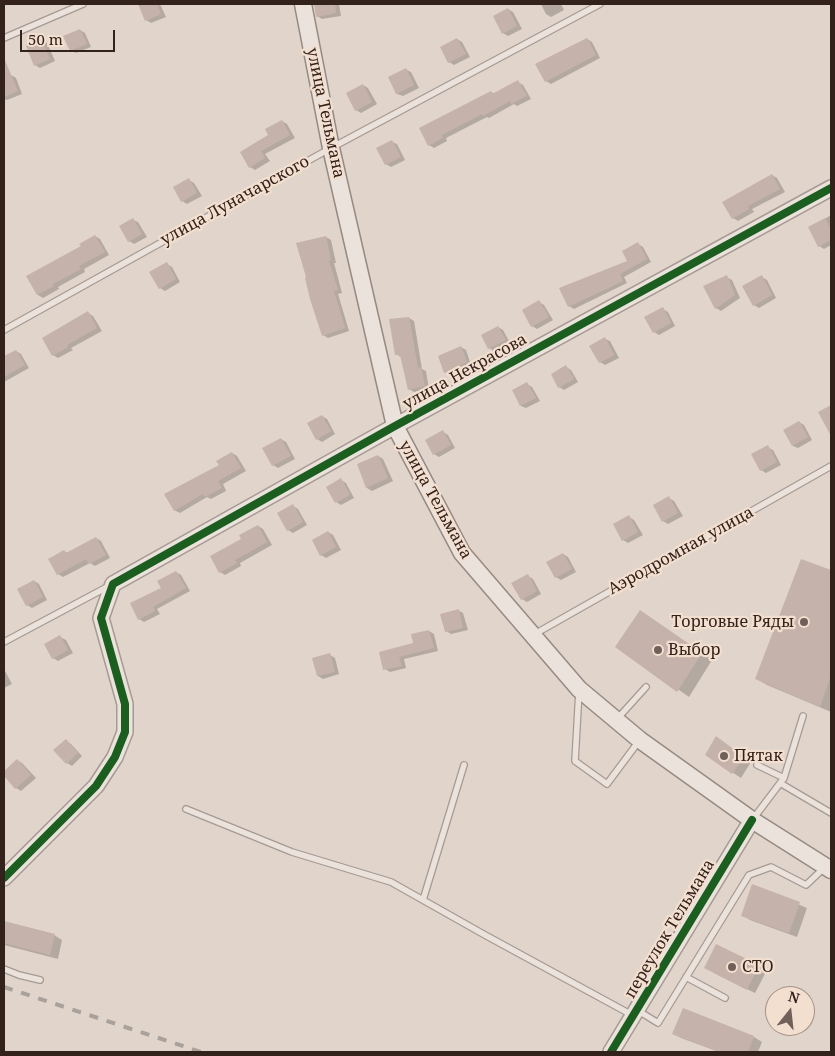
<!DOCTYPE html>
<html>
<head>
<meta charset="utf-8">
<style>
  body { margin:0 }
  #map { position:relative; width:835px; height:1056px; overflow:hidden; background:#e1d4ca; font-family:"Noto Serif",serif }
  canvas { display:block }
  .frame { position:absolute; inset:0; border:5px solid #33211c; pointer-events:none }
  .north { position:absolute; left:765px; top:986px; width:50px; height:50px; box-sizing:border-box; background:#f3dfcf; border:1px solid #a69387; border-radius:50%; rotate:16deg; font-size:14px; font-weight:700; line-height:20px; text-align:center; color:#33211c }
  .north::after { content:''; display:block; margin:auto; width:18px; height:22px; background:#706059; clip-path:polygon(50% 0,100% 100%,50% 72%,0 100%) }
  .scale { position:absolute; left:20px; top:30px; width:95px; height:22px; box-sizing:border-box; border:2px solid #33211c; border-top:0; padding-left:6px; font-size:15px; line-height:18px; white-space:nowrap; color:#33211c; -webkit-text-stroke:4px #f3dfcf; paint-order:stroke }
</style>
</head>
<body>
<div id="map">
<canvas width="835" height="1056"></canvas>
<div class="frame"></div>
<div class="north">N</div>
<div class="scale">50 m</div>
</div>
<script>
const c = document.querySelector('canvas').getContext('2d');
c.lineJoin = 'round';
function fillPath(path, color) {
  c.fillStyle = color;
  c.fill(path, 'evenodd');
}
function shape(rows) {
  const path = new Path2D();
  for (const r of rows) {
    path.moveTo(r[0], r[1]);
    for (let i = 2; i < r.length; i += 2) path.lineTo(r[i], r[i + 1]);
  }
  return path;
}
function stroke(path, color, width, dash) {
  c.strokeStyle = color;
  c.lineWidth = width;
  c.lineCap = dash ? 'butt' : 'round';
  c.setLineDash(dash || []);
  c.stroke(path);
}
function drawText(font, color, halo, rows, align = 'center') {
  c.font = font + ' "Noto Serif",serif';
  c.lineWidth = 4.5;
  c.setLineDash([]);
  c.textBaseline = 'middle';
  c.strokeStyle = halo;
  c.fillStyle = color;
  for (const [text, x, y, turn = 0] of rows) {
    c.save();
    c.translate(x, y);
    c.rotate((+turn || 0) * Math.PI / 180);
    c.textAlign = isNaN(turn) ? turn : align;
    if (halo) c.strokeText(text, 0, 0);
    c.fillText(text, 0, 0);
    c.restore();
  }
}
fillPath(shape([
  [139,4,160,4,166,17,151,23,146,20],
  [315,4,339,4,341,16,322,19,317,16],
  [541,4,561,4,564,10,551,17,546,14],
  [508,9,513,12,522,29,508,36,503,33],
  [80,30,85,33,91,47,76,53,71,50],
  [457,39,462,42,470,57,454,65,449,62],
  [587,39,592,42,600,58,551,84,546,81],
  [42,40,47,43,55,61,40,68,35,65],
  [405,69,411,72,419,88,403,96,397,94,389,78],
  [11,75,16,78,22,94,7,100,4,99,4,78],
  [518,82,523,85,531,99,517,106,514,104,489,118,487,117,446,138,447,141,434,148,429,145,491,92,494,94],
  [363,85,368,88,377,104,361,113,356,110],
  [282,121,287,124,295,138,265,154,270,161,255,170,250,167],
  [392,142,397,144,405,160,391,167,386,164],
  [772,175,777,178,785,192,752,209,754,212,738,221,733,218],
  [189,180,194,183,202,196,187,204,182,201],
  [831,215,831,245,824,249,819,246,810,228],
  [133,220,138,222,147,237,134,244,129,241],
  [95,236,100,239,109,255,84,269,85,272,58,287,59,289,43,298,38,295,28,277,83,247],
  [326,237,331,240,336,263,334,263,342,293,338,294,349,331,328,338,323,335],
  [638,244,643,247,651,262,624,277,627,283,574,309,569,306,629,262],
  [167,264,172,267,180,282,165,291,160,288],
  [726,277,732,280,740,298,721,311,716,308],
  [762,277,767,280,776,298,759,308,754,305],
  [539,302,544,305,553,320,537,329,532,326],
  [663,309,668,312,675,326,659,335,654,332],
  [88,313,93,316,102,331,71,348,73,350,58,358,53,355],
  [409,318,414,321,422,369,426,371,429,389,414,392,409,389,401,357,396,354],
  [498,327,503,330,510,343,494,351,489,348,482,336],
  [605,339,610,341,619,358,605,365,600,362],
  [461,347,466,350,471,365,450,375,445,372],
  [16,351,21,354,29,368,4,382,4,358],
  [566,367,571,370,578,382,564,390,559,387],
  [527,384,532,387,540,401,526,408,521,406],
  [322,416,327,419,335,434,322,442,317,439],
  [799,422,804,425,812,440,798,448,793,446],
  [443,432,448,435,455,448,439,457,434,454],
  [281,439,286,442,295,459,278,468,273,465],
  [767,447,773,450,781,465,766,473,761,470],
  [232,453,237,456,246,471,223,484,226,491,211,499,207,497,180,513,174,510],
  [378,456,383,459,393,481,372,491,367,488,358,465],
  [341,480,346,483,354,498,341,505,336,502],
  [669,498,674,501,683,516,668,524,663,521],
  [293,506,298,509,307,525,293,533,288,530,279,514],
  [629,517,634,520,643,535,628,543,623,540],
  [258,526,263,529,272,545,240,563,241,566,225,575,220,572,243,539],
  [328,532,333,535,341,550,326,558,321,555],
  [96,538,101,541,110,558,95,566,90,563,63,577,58,574,64,551,68,553],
  [563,554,568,557,576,572,561,580,556,577,548,562],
  [801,560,831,571,831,712,767,685,757,679],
  [176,572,181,575,190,591,157,609,160,614,144,622,139,619],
  [528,576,533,579,541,594,527,602,522,599],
  [34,581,39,584,47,600,32,608,27,605],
  [458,610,463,613,468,630,451,634,446,631],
  [651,618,712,660,689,697,617,646],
  [429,631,434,634,438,651,404,659,406,668,390,672,385,669,380,653,414,644],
  [60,637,66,640,73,653,58,661,53,658],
  [330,655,335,658,339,674,323,679,318,676],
  [4,669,12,684,4,688],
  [66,741,71,744,82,756,72,766,67,763],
  [724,743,751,762,741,778,706,755],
  [17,760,22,763,36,778,21,791,16,788,4,774],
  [753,885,807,908,797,937,750,920,742,915],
  [4,923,54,935,62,940,58,959,4,945],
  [717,946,767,970,755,993,714,973],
  [683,1010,754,1037,762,1042,758,1052,719,1052,681,1038,673,1034]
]), '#0003');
fillPath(shape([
  [138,4,157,4,161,14,145,21],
  [314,4,335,4,336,13,316,17],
  [508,8,517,26,502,34,493,16],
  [80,29,87,44,70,51,63,36],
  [457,38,466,54,448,63,440,47],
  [587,38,596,55,545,82,535,64],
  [42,39,50,59,34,66,26,46],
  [4,58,18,91,4,97],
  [406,68,414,85,396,94,388,77],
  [518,80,527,96,511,104,510,101,483,116,482,114,442,135,443,138,428,146,419,128,491,91,492,94],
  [363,84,372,102,355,111,346,93],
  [282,120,290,135,261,151,265,158,249,168,240,152,268,135,265,129],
  [392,140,401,157,385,165,376,148],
  [772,174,780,189,748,206,749,209,732,219,722,202],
  [189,178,197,193,181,202,173,187],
  [133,218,142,234,128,242,119,226],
  [825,218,831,230,831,240,818,247,808,227],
  [95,235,105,252,79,266,81,269,53,284,54,286,37,295,26,276,81,246,79,244],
  [326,236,331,260,329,261,338,290,334,291,345,328,322,336,310,299,305,278,306,277,296,243],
  [638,242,647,259,620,274,623,281,568,307,559,288,627,261,622,251],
  [167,262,176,279,159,289,149,272],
  [727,275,735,295,715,309,703,286],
  [762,275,772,295,753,306,742,286],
  [539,300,549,317,531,327,522,310],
  [663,307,671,323,653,333,644,317],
  [88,311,97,328,67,345,68,347,52,356,42,338],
  [409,317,418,368,421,367,425,386,408,390,400,355,395,355,389,319],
  [498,326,506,340,488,349,481,335],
  [605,337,614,355,599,363,589,346],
  [461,346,467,362,444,373,438,356],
  [16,350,25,365,4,377,4,356],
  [566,365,574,379,558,388,551,374],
  [527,382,536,398,520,406,512,390],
  [831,405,831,436,818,412],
  [322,415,331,431,316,440,307,423],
  [799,421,808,437,792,446,783,430],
  [443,430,451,445,433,455,425,440],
  [281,438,291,456,272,466,262,448],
  [768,445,777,462,760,471,751,454],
  [232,452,241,468,218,481,222,488,205,497,203,494,174,511,164,494,219,465,216,461],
  [378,455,388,478,366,488,357,464],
  [341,478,350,495,335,503,326,487],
  [669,496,678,513,662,522,653,505],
  [293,504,303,522,287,531,277,513],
  [629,515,638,532,622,541,613,524],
  [258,525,267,542,235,560,237,563,219,573,210,556,241,539,239,535],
  [328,531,336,547,320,556,312,540],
  [96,537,106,555,89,564,86,559,57,575,48,559,64,550,66,553],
  [563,553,572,569,555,578,546,562],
  [801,559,831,570,831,674,820,707,755,679],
  [176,571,186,588,153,607,155,611,138,620,130,603,161,588,157,581],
  [528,574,537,591,521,600,511,583],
  [34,580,43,597,26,606,17,589],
  [459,609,463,628,445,632,440,614],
  [640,610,702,653,677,692,615,647],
  [429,630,434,648,399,657,402,666,383,670,379,652,413,643,411,634],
  [60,635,68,650,52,659,44,644],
  [330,653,335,672,317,676,312,658],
  [716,736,744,757,732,774,705,755],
  [66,739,78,753,66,764,53,750],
  [17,759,31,775,15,789,4,776,4,771],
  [752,884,800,902,789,933,741,916],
  [4,921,55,934,50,955,4,943],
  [716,944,759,965,747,990,704,968],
  [683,1008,754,1036,748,1052,720,1052,672,1034]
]), '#c5b2ab');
const service = shape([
  [4,38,83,4],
  [4,330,331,148,600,4],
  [533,635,831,466],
  [4,642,109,586],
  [579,691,575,761,607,784,639,741],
  [618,718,646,687],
  [757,765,784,778],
  [780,783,831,813],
  [186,809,292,852,391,882,485,935,632,1015],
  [753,819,784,778,803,716],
  [423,900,464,765],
  [4,969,19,975,40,980],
  [686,977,725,998],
  [637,1010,658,1023,749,875,771,867,806,885,824,868]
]);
const tertiary = shape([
  [4,878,96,786,115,757,125,732,125,704,101,618,113,584,395,426,831,188],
  [611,1052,752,820]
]);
const secondary = shape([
  [303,4,331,148,395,426,462,553,579,689,640,740,752,820,831,870]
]);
stroke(service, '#a69a94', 8);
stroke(tertiary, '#a69a94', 18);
stroke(secondary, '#968a83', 19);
stroke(service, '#eae2db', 5.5);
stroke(tertiary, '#eae2db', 15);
stroke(secondary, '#eae2db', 16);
stroke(shape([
  [4,987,201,1052]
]), '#a9a19b', 4, [9, 9]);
stroke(shape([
  [4,878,96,786,115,757,125,732,125,704,101,618,113,584,395,426,831,188],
  [611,1052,752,820]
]), '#1b5e20', 8);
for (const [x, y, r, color] of [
  [804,622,5,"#706059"],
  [658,650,5,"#706059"],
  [724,756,5,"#706059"],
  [732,967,5,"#706059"]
]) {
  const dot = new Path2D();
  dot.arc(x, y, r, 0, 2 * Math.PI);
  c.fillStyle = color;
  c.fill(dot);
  stroke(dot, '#f3dfcf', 2);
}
drawText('16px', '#33211c', '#f3dfcf', [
  ["улица Тельмана",325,113,78],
  ["улица Луначарского",235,201,-29],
  ["улица Некрасова",465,372,-29],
  ["улица Тельмана",435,500,61],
  ["Аэродромная улица",681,551,-29],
  ["переулок Тельмана",670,929,-59]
]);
drawText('16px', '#33211c', '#f3dfcf', [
  ["Торговые Ряды",794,622,"right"],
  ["Выбор",668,650],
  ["Пятак",734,756],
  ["СТО",742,967]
], 'left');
</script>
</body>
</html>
